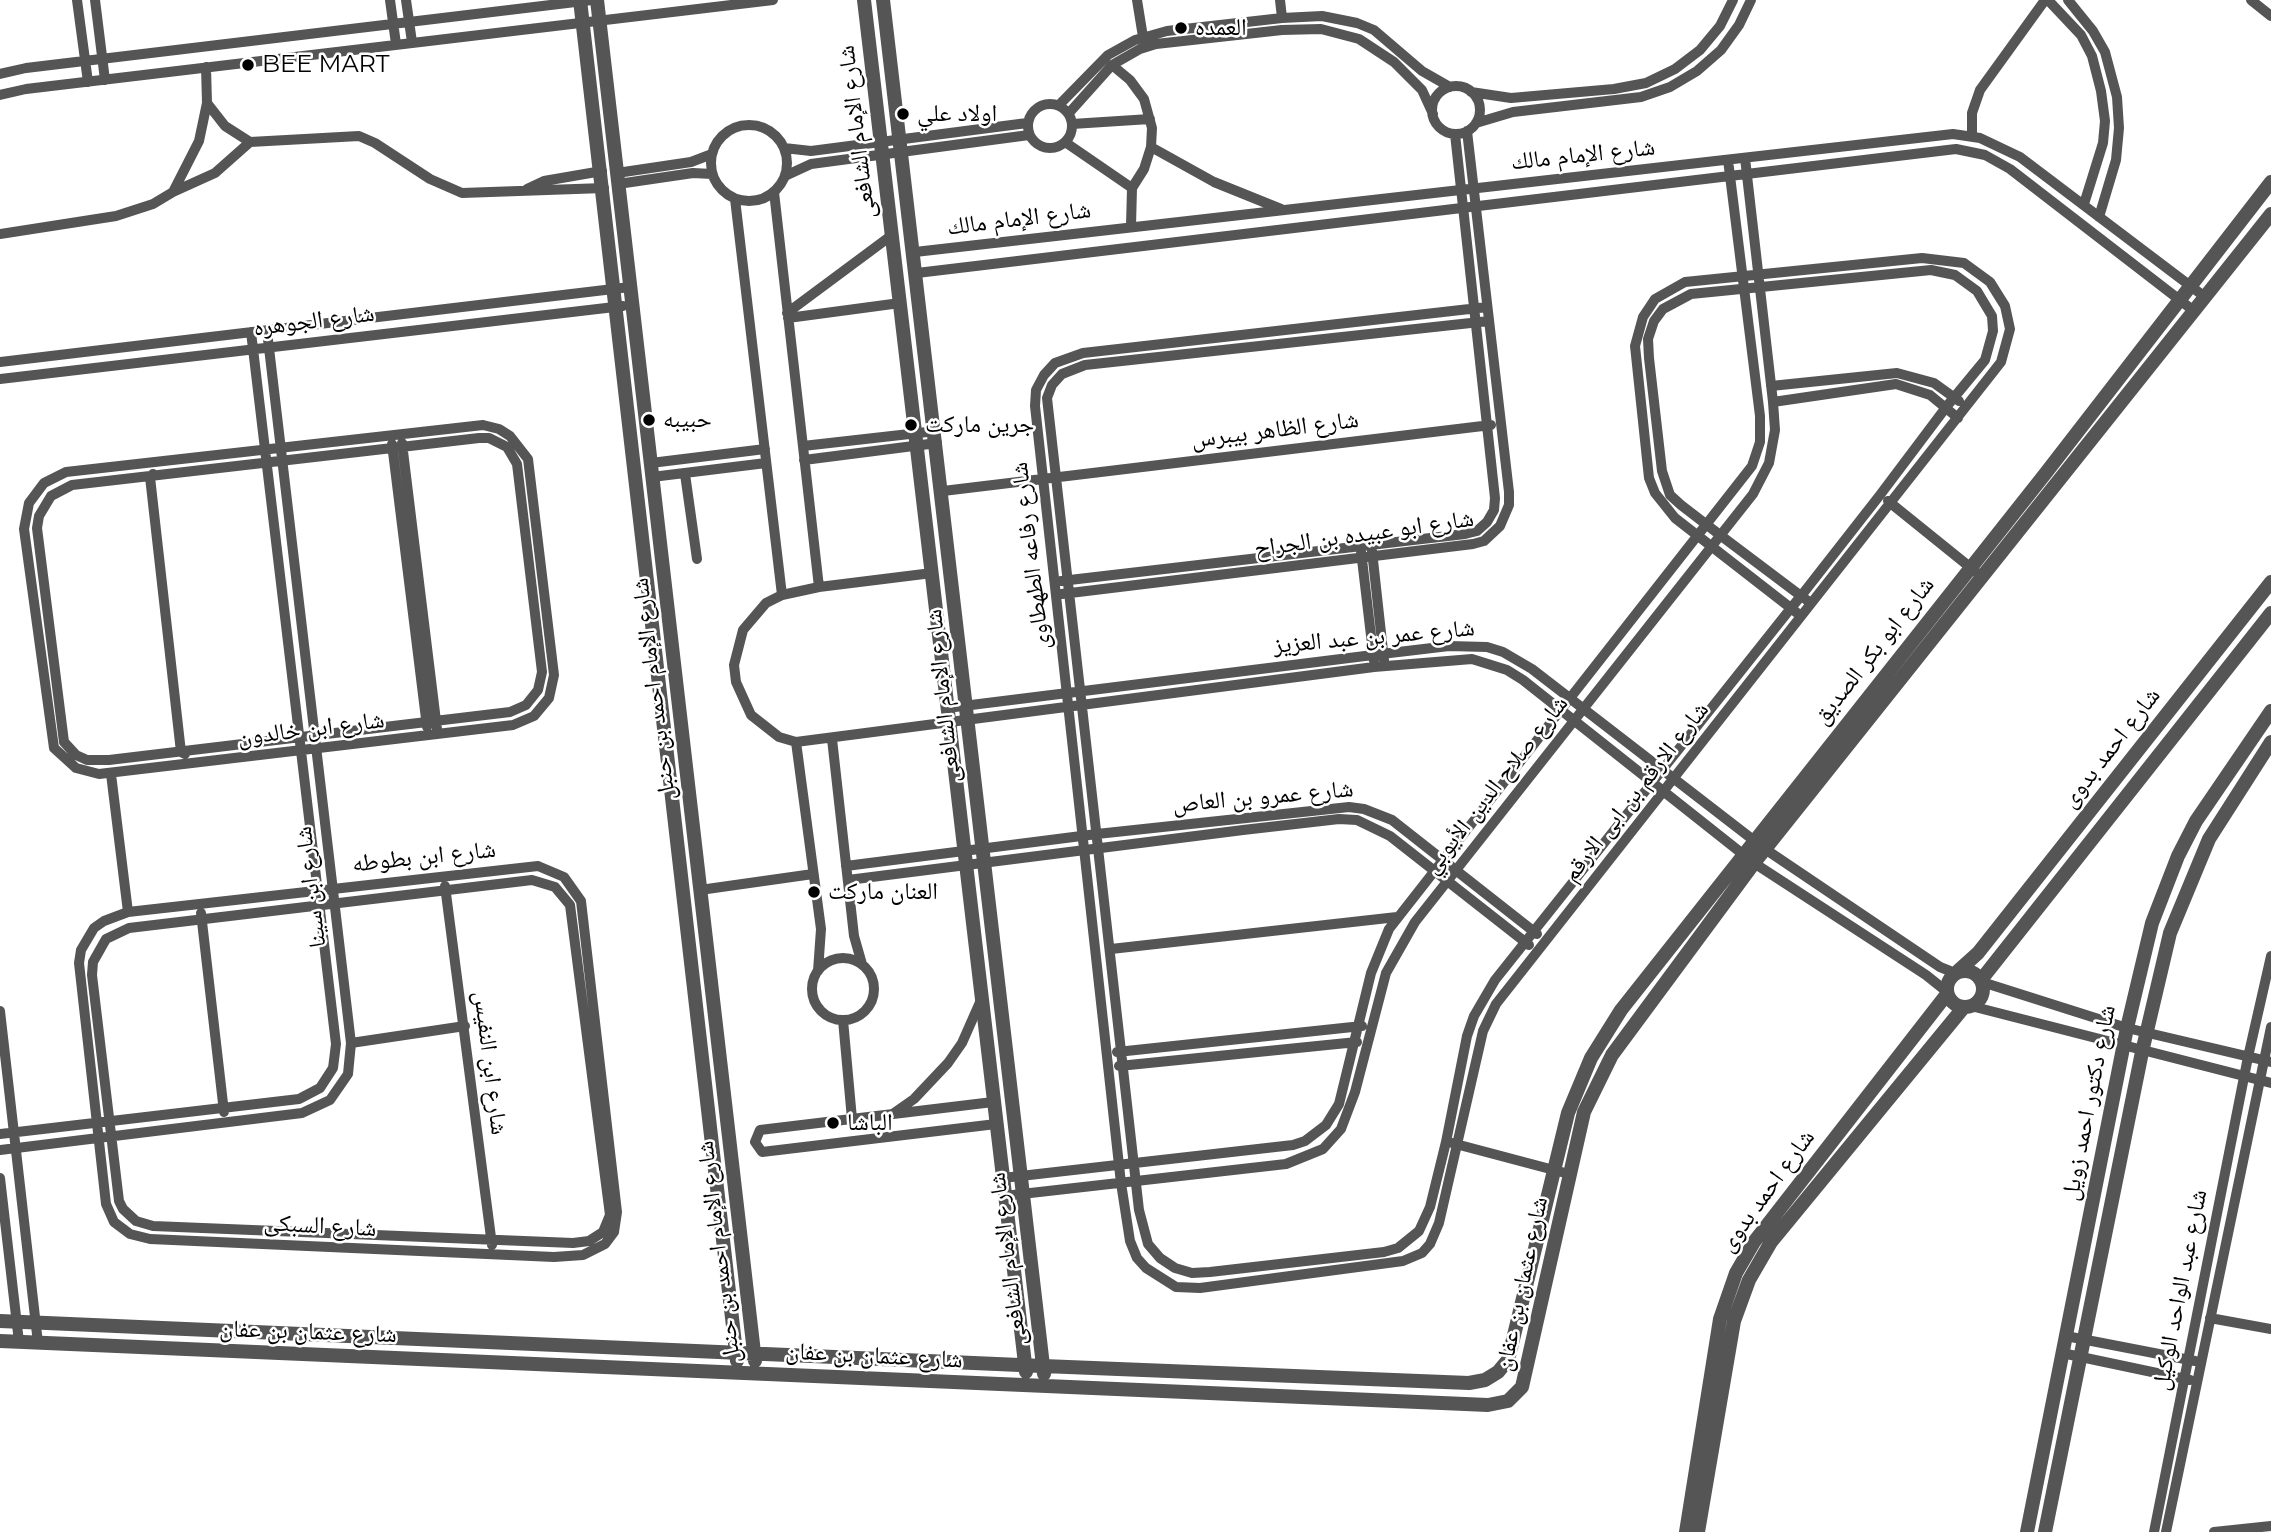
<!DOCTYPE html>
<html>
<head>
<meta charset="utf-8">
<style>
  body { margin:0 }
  canvas { display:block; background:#fff }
</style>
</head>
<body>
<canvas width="2271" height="1532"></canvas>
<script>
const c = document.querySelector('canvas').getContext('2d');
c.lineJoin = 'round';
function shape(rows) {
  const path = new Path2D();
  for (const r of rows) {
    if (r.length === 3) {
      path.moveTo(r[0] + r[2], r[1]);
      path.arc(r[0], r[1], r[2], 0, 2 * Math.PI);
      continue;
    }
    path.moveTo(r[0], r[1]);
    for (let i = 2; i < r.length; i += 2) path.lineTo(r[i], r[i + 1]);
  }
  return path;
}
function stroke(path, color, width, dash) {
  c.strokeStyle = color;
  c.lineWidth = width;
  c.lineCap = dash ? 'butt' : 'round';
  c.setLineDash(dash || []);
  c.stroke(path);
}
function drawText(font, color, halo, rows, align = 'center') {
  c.font = font + ' Montserrat,"Noto Naskh Arabic",sans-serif';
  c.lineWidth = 5;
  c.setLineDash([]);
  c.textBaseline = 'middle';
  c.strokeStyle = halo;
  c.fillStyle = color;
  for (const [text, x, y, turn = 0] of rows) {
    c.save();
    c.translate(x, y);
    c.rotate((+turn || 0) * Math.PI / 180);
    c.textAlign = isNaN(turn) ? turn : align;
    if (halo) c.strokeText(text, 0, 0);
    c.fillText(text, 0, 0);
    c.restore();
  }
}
stroke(shape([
  [77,0,88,82],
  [95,0,105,80],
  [390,0,396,44],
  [406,0,412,42],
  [1137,0,1143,37],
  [1280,0,1282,18],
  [2048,0,2081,35,2092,56,2101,91,2105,121,2103,143,2084,204],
  [2068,0,2093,31,2105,52,2117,97,2119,128,2116,160,2099,217],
  [2251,0,2271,16],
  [1112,65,1130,80,1144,99,1152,128,1151,147,1144,169,1132,188,1131,226],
  [0,74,26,68,592,0],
  [1456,110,24],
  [1471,92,1511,98,1614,89,1646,83,1675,69,1700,50,1720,26,1733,0],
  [0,95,26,89,773,0],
  [207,103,225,126,250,142,359,136,375,143,430,179,462,193,604,188],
  [1050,126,22],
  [1059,105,1108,55,1135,40,1167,31,1282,18,1322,16,1357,23,1374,30,1422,71,1450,87],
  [1069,113,1112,65,1140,49,1156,44,1282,30,1321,29,1359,39,1394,62,1422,90,1433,114],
  [1476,123,1513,112,1641,97,1670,87,1697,71,1721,50,1739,25,1751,0],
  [1072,124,1150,119],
  [749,163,38],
  [1972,136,1972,113,1980,90,2045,0],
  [1065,142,1132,188],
  [1151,147,1214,182,1281,209],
  [784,148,811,151,1027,123],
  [617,173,691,162,712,154],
  [785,176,811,164,1029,135],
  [618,184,693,173,712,174],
  [527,189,544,181,602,171],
  [173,192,215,173,250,142],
  [774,192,819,587],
  [735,199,782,595],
  [0,234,116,216,153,204,173,192,199,141,207,103,206,67],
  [915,252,1953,134,1980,138,2020,157,2205,297],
  [917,273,1956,149,1985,155,2010,169,2194,311],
  [1487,307,1083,353,1055,363,1044,375,1036,390,1035,406,1121,1183,1130,1241,1137,1258,1146,1268,1176,1287,1200,1288,1403,1261,1422,1253,1430,1244,1439,1223,1483,1031,1496,1004,2001,362,2010,329,2005,306,1990,282,1964,263,1922,258,1685,282,1655,299,1643,317,1635,346,1649,478,1655,493,1675,518,1801,616],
  [787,313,892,235],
  [788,318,900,303],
  [1489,321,1085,365,1062,374,1052,385,1047,398,1139,1210,1148,1244,1160,1258,1175,1268,1192,1273,1210,1272,1384,1252,1398,1248,1419,1231,1430,1207,1446,1142,1467,1036,1474,1016,1495,980,1791,608,1801,596,1880,495,1947,406,1985,360,1993,331,1992,316,1977,291,1955,275,1931,270,1691,294,1663,309,1654,321,1648,339,1649,358,1662,471,1670,495,1681,505,1720,535,1801,596,1811,603],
  [0,362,630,287],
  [0,379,623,306],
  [1771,386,1897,373,1934,383,1959,401],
  [1773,402,1896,384,1930,395,1958,418],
  [483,425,499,429,510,436,528,459,554,675,549,698,534,716,513,725,99,774,76,768,54,748,24,529,29,503,44,483,66,472,483,425],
  [479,438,489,438,507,447,517,464,542,672,538,690,526,705,510,712,109,760,87,760,76,755,64,742,37,528,39,516,51,496,72,485,479,438],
  [402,443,437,729],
  [392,444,427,727],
  [803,446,936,431],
  [804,460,937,443],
  [651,463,765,449],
  [153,474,150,477,181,752,185,754],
  [685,474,697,559],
  [652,477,766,463],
  [943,491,1491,425],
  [1888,501,1976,572],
  [1361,551,1374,661],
  [1372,551,1384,660],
  [932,573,819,587,782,595,766,603,743,630,734,665,736,682,751,715,779,737,796,742,1374,667,1472,659,1507,670,1523,680,1754,863,1926,975,1946,991],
  [1061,581,1465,534,1477,531,1487,522,1494,510,1495,498,1455,134],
  [1062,594,1473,544,1484,541,1500,526,1509,505,1509,492,1467,131],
  [947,708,1373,655,1449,646,1487,647,1503,652,1532,669,1765,849,1940,967,1955,973],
  [832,739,854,936,862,964],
  [796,742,821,929,818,971],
  [111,774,128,912],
  [538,866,564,877,581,901,617,1212,614,1232,605,1244,583,1255,554,1257,150,1239,130,1234,114,1222,106,1204,79,963,81,950,94,928,104,921,128,912,538,866],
  [846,866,1097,834,1349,807,1364,809,1392,820,1537,934],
  [532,880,555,887,570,905,610,1215,603,1232,589,1241,573,1243,153,1226,136,1221,123,1209,119,1201,92,975,93,962,106,939,129,928,532,880],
  [848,880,1243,830,1339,819,1357,820,1390,836,1529,945],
  [445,886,492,1245],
  [700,890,813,874],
  [201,913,224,1112],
  [1111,949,1397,917],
  [843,989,31],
  [1982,982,2127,1028,2271,1062],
  [1971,1006,2271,1083],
  [0,1011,38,1343],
  [843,1020,852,1119],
  [351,1043,465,1026],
  [1117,1052,1362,1026],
  [1119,1066,1357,1042],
  [993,1102,760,1130,755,1142,762,1152,996,1124],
  [894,1113,914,1099,948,1063,962,1043,981,1000],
  [0,1134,299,1099,320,1088,333,1068,336,1044,251,332],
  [1452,1143,1569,1174],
  [0,1150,302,1113,330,1100,348,1074,351,1043,267,331],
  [0,1178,19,1342],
  [1003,1178,1293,1145,1305,1141,1326,1125,1339,1104,1371,973,1389,929,1752,466,1760,442,1760,416,1728,160],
  [1004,1196,1286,1164,1323,1149,1341,1129,1355,1092,1386,973,1415,922,1753,494,1769,463,1775,430,1773,402,1745,158],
  [2210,1318,2271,1329],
  [2066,1336,2195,1361],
  [2062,1353,2190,1380],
  [2154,1532,2248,1057,2271,956],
  [2166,1532,2271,1027],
  [2214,1532,2271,1526]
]), '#555', 10);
stroke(shape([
  [580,0,737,1361],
  [597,0,755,1361],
  [864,0,1026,1372],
  [883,0,1044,1374],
  [1965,989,18],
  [1958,971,1978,953,2271,582],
  [1981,980,2271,613],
  [0,1321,1043,1366,1469,1383,1485,1380,1498,1372,1508,1360,1568,1113,1591,1058,1621,1010,2045,474,2271,182],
  [0,1341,1488,1405,1508,1401,1522,1387,1584,1112,1612,1055,1754,863,2271,214],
  [1686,1532,1720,1319,1736,1273,1754,1242,1947,994],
  [1698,1532,1734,1321,1749,1280,1771,1242,1964,1007],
  [2027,1532,2127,1028,2152,923,2178,856,2196,821,2271,711],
  [2045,1532,2142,1052,2170,933,2209,839,2271,742]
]), '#555', 14);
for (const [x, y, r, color] of [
  [1181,28,7,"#000"],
  [248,65,7,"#000"],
  [903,114,7,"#000"],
  [649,420,7,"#000"],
  [911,425,7,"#000"],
  [814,892,7,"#000"],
  [833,1123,7,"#000"]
]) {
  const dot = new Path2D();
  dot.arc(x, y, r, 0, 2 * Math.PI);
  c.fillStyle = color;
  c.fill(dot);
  stroke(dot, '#fff', 2.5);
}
drawText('24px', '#000', '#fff', [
  ["العمده",1195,28],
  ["BEE MART",262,65],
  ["اولاد علي",917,114],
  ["حبيبه",663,420],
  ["جرين ماركت",925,425],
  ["العنان ماركت",828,892],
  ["الباشا",847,1123]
], 'left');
drawText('24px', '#000', '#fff', [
  ["شارع الإمام الشافعى",857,132,-97],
  ["شارع الإمام مالك",1583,155,-6],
  ["شارع الإمام مالك",1019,219,-7],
  ["شارع الجوهره",314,321,-7],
  ["شارع الظاهر بيبرس",1275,430,-7],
  ["شارع ابو عبيده بن الجراح",1364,534,-8],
  ["شارع رفاعه الطهطاوى",1031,556,-97],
  ["شارع عمر بن عبد العزيز",1374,637,-5],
  ["شارع ابو بكر الصديق",1874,651,-52],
  ["شارع الإمام احمد بن حنبل",654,689,-97],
  ["شارع الإمام الشافعى",943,696,-96],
  ["شارع ابن خالدون",311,729,-7],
  ["شارع احمد بدوى",2111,748,-52],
  ["شارع صلاح الدين الأيوبي",1496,785,-52],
  ["شارع الارقم بن ابى الارقم",1636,792,-52],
  ["شارع عمرو بن العاص",1263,797,-5],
  ["شارع ابن بطوطه",424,857,-6],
  ["شارع ابن سينا",311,887,-97],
  ["شارع ابن النفيس",490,1063,83],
  ["شارع دكتور احمد زويل",2089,1103,-79],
  ["شارع احمد بدوى",1767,1191,-54],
  ["شارع السبكى",320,1226,3],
  ["شارع الإمام احمد بن حنبل",719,1252,-97],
  ["شارع الإمام الشافعى",1008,1259,-97],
  ["شارع عثمان بن عفان",1522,1284,-78],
  ["شارع عبد الواحد الوكيل",2180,1290,-79],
  ["شارع عثمان بن عفان",308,1332,2],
  ["شارع عثمان بن عفان",874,1356,3]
]);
</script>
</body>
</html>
